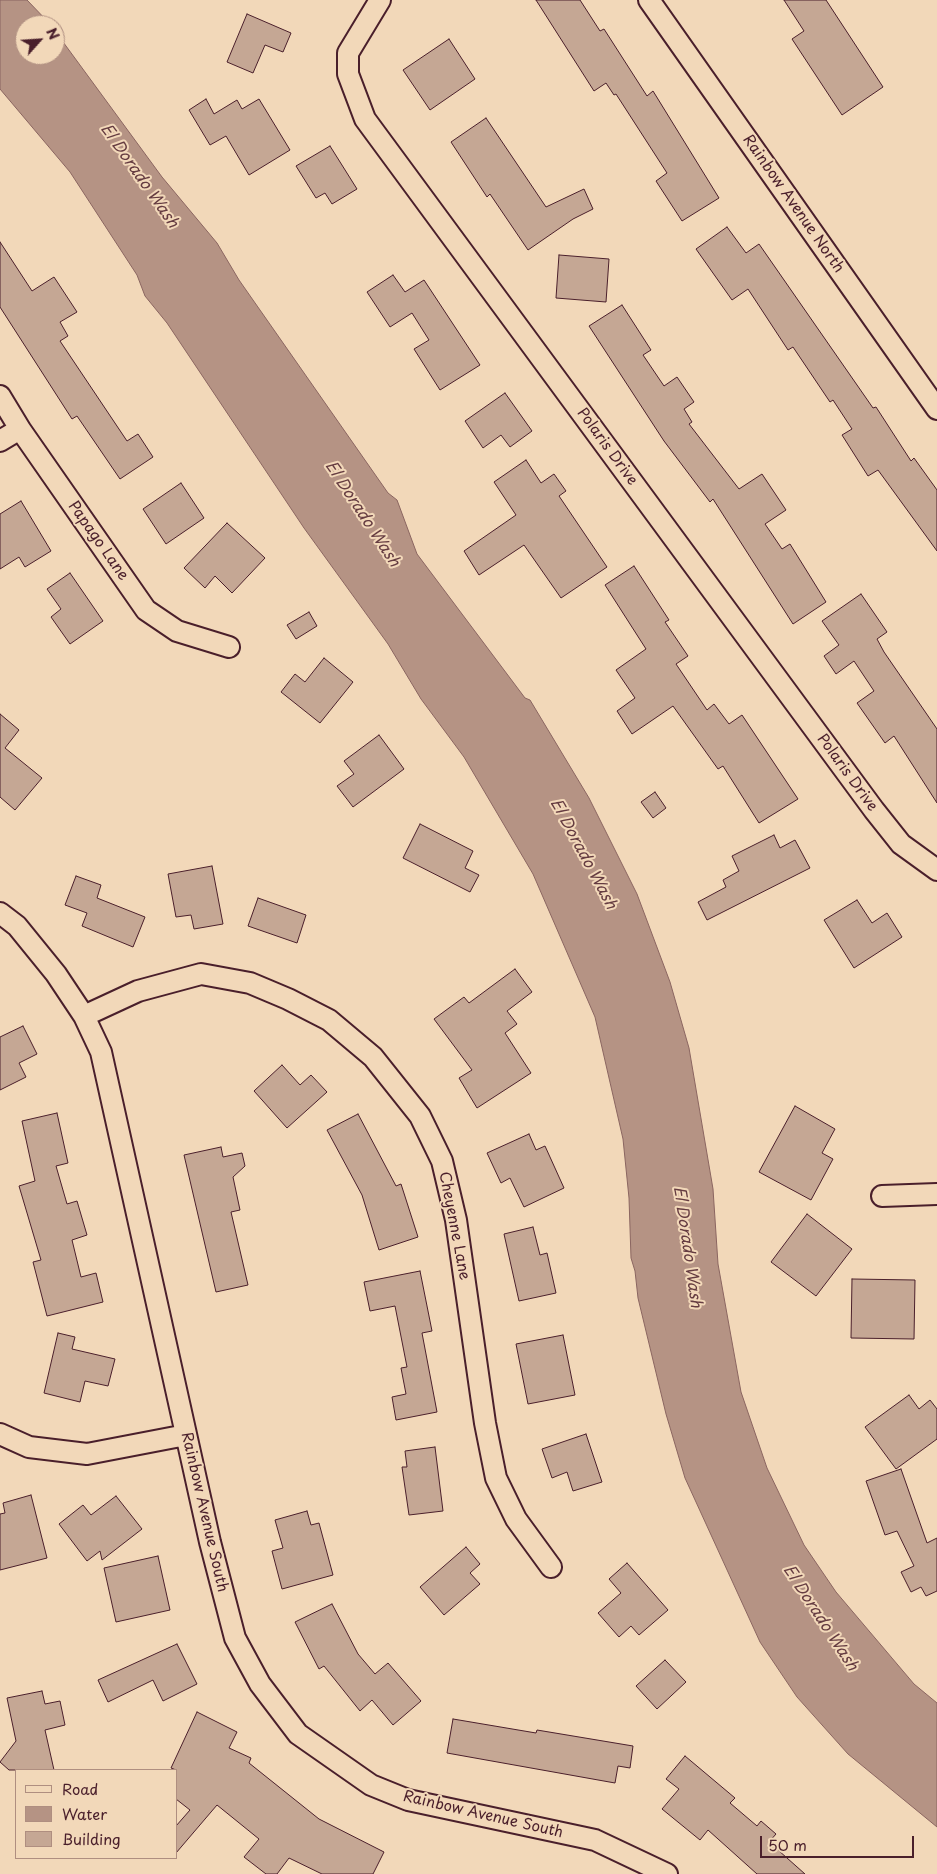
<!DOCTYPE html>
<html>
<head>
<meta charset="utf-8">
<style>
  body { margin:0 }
  #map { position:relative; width:937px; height:1874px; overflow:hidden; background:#f2d8b9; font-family:"Playpen Sans",sans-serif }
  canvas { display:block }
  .legend { position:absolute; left:15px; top:1769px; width:162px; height:90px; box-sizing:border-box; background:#f2d8b9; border:1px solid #af8e80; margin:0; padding:6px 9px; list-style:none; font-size:15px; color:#4a1f2b }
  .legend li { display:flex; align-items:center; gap:10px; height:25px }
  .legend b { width:25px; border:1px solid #af8e80 }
  .north { position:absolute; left:15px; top:15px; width:50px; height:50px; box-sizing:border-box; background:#f2d8b9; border:1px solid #af8e80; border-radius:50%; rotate:64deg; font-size:14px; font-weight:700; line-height:20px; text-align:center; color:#4a1f2b }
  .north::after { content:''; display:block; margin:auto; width:18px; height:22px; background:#4a1f2b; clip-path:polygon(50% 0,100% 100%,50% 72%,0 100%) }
  .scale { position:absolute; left:760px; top:1836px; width:154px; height:22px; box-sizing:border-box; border:2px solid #4a1f2b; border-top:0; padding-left:6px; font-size:15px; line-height:18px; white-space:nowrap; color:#4a1f2b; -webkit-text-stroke:4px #f2d8b9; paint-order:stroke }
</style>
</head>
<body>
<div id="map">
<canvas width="937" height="1874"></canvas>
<ul class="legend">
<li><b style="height:6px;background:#f2d8b9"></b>Road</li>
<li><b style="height:14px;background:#b59384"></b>Water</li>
<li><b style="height:14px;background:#c5a794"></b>Building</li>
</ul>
<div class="north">N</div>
<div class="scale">50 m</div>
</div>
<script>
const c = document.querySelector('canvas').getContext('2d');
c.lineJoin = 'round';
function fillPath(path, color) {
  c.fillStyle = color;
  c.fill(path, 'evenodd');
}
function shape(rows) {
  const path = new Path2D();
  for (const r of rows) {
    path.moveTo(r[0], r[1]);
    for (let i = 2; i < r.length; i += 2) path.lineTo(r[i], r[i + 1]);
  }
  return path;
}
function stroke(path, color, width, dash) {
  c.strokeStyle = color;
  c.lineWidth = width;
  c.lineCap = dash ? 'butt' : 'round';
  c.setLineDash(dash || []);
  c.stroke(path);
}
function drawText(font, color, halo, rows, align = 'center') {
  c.font = font + ' "Playpen Sans",sans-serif';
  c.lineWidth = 4;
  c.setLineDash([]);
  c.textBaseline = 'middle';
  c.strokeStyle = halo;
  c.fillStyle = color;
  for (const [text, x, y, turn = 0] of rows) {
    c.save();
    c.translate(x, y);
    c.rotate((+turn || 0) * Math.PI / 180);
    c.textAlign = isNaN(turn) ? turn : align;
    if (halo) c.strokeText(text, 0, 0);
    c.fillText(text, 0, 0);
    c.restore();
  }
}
const water = shape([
  [0,0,27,0,50,24,51,25,25,25,25,55,55,55,55,31,162,177,217,243,239,280,388,493,397,500,417,554,525,698,530,700,589,798,637,894,670,982,689,1048,713,1189,718,1264,741,1392,767,1468,804,1545,836,1592,914,1684,937,1703,937,1827,848,1754,797,1697,760,1642,685,1478,666,1414,638,1298,635,1271,631,1258,629,1198,623,1139,595,1017,533,874,464,757,421,699,388,644,304,528,167,323,145,296,137,275,70,172,0,89,0,0]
]);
fillPath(water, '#b59384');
stroke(water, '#8a6560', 1);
const building = shape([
  [536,0,580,0,600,31,604,29,647,96,653,91,719,198,682,221,656,181,667,173,616,94,614,95,606,83,594,91,536,0],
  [784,0,826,0,883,87,842,115,792,39,804,31,784,0],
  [247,14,291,33,283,52,265,45,253,73,227,62,247,14],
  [449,39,475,79,430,110,403,70,449,39],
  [206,99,214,114,237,100,242,109,259,99,290,150,249,175,226,136,210,145,189,110,206,99],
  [486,118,546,207,584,189,593,209,573,219,528,250,490,194,487,197,451,142,486,118],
  [330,146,357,189,332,204,325,193,316,198,296,166,330,146],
  [727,227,746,253,759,244,873,408,876,407,911,461,914,458,937,490,937,551,878,470,868,476,842,435,852,429,833,400,830,402,793,347,788,350,748,289,732,300,696,249,727,227],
  [0,242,32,291,54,277,77,312,60,322,68,336,60,341,127,441,138,434,153,457,120,479,77,416,72,419,0,307,0,242],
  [559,255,609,259,606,302,556,298,559,255],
  [393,275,405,292,424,280,480,365,440,390,414,349,429,340,412,313,390,327,367,292,393,275],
  [622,305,651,350,643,355,664,386,677,377,694,402,684,409,692,422,689,424,739,489,762,474,786,510,765,524,782,549,790,544,826,602,793,624,713,499,710,502,664,441,589,326,622,305],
  [505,393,532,431,510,447,501,435,483,448,465,421,505,393],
  [526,460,541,483,554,474,566,491,559,496,607,567,561,598,524,545,479,575,464,551,516,515,494,482,526,460],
  [181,483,204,518,166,544,143,509,181,483],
  [21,501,51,551,25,567,19,557,0,569,0,514,21,501],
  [227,523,265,558,232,593,215,576,205,588,184,568,227,523],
  [634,566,669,620,665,622,688,656,676,664,707,710,714,704,729,724,742,715,798,799,759,823,723,766,718,769,673,706,632,734,617,711,635,698,616,670,646,649,605,585,634,566],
  [70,573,103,621,70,644,51,617,61,609,47,589,70,573],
  [861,594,887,632,877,639,884,652,937,729,937,803,894,736,885,743,857,703,874,691,854,661,836,674,824,656,839,645,822,621,861,594],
  [309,612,317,626,296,639,287,625,309,612],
  [324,658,353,682,320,723,281,692,295,674,305,682,324,658],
  [0,714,19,730,5,748,42,778,15,810,0,797,0,714],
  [379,735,404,769,353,807,337,786,354,774,344,761,379,735],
  [655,792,666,808,653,818,641,802,655,792],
  [420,824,473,851,465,868,479,875,470,892,403,858,420,824],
  [774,835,780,848,795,840,810,868,707,920,698,902,726,887,723,880,739,871,732,856,774,835],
  [212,866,223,924,194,929,191,915,176,917,168,874,212,866],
  [76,876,101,885,97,898,145,917,133,947,82,926,87,913,65,905,76,876],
  [258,898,306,915,297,943,248,926,258,898],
  [857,900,872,923,887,913,902,937,854,968,824,920,857,900],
  [515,969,532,992,507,1011,517,1024,505,1033,531,1073,477,1108,459,1078,472,1070,434,1019,464,997,469,1003,515,969],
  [23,1026,37,1054,19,1063,26,1077,0,1090,0,1037,23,1026],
  [282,1065,300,1085,311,1075,327,1092,287,1128,254,1091,282,1065],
  [795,1106,835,1129,822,1153,833,1159,811,1200,759,1172,795,1106],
  [57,1113,68,1163,56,1166,67,1204,77,1201,87,1235,72,1240,81,1277,96,1273,103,1302,47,1316,33,1262,41,1260,19,1186,35,1181,22,1121,57,1113],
  [358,1114,396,1186,401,1184,418,1237,379,1250,362,1195,327,1130,358,1114],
  [529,1134,536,1150,545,1146,564,1188,524,1207,510,1178,501,1183,487,1153,529,1134],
  [221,1147,223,1157,242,1153,245,1166,233,1177,240,1210,231,1212,248,1285,216,1292,184,1155,221,1147],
  [807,1214,852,1249,816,1296,771,1262,807,1214],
  [533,1227,540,1255,547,1253,556,1293,519,1301,504,1234,533,1227],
  [420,1271,432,1331,422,1333,437,1412,396,1420,392,1397,406,1394,401,1368,407,1367,395,1306,370,1311,364,1282,420,1271],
  [852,1279,915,1280,914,1339,851,1338,852,1279],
  [58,1333,75,1337,72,1349,115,1359,108,1386,85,1381,80,1402,44,1393,58,1333],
  [563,1335,575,1395,528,1404,516,1344,563,1335],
  [909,1395,919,1409,930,1400,937,1409,937,1439,896,1469,865,1427,909,1395],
  [586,1434,602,1482,573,1491,567,1472,552,1478,542,1449,586,1434],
  [435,1447,443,1511,409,1515,402,1467,407,1467,405,1451,435,1447],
  [901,1469,927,1543,937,1538,937,1591,926,1596,921,1587,911,1592,901,1572,914,1566,897,1531,885,1535,866,1481,901,1469],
  [31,1495,47,1558,0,1570,0,1514,5,1513,3,1503,31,1495],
  [116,1496,142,1529,102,1560,100,1551,87,1561,59,1524,83,1505,91,1515,116,1496],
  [307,1511,311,1525,319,1523,333,1575,282,1589,272,1551,283,1548,275,1520,307,1511],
  [466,1547,480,1564,470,1573,480,1584,444,1615,420,1587,466,1547],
  [158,1556,170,1610,116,1622,104,1568,158,1556],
  [627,1563,668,1610,639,1635,631,1626,619,1637,598,1613,621,1593,609,1579,627,1563],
  [332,1604,358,1654,375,1674,388,1663,421,1701,393,1725,372,1700,360,1711,324,1666,319,1669,295,1622,332,1604],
  [177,1644,197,1684,163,1701,153,1680,108,1702,98,1680,177,1644],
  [665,1660,686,1682,657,1709,636,1686,665,1660],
  [42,1691,45,1704,60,1701,65,1725,45,1730,54,1770,9,1770,0,1762,16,1741,7,1698,42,1691],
  [197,1712,237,1732,229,1748,251,1758,249,1763,319,1819,384,1852,373,1874,322,1874,289,1858,277,1874,266,1874,244,1857,259,1839,217,1805,176,1853,176,1826,190,1810,176,1799,176,1770,171,1768,197,1712],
  [453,1719,536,1733,537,1730,633,1746,630,1768,618,1766,615,1783,447,1753,453,1719],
  [685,1756,735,1798,730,1803,757,1826,761,1821,776,1834,769,1842,805,1874,757,1874,708,1830,700,1840,662,1809,679,1789,666,1779,685,1756]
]);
fillPath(building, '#c5a794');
stroke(building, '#4a1f2b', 1);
const minor = shape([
  [380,0,348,53,348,74,365,119,874,810,901,844,937,870],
  [649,0,937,409],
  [0,396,20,429,146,610,177,631,229,647],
  [0,441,20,429],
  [0,913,17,926,56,974,84,1016,101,1052,210,1542,235,1638,260,1684,298,1734,371,1785,408,1800,595,1840,667,1874],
  [84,1016,138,991,201,974,250,983,288,999,329,1020,373,1057,420,1116,442,1161,456,1220,485,1423,496,1478,516,1519,551,1567],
  [882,1196,937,1194],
  [0,1434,29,1447,87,1454,186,1435]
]);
stroke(minor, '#4a1f2b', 24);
stroke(minor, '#f2d8b9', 20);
drawText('15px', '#4a1f2b', '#f2d8b9', [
  ["Rainbow Avenue North",793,204,55],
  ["Polaris Drive",607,447,54],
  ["Papago Lane",98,541,55],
  ["Polaris Drive",847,773,54],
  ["Cheyenne Lane",454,1226,79],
  ["Rainbow Avenue South",204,1512,77],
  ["Rainbow Avenue South",483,1815,13]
]);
drawText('italic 16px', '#653c41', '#f2d8b9', [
  ["El Dorado Wash",139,176,55],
  ["El Dorado Wash",362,514,57],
  ["El Dorado Wash",583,854,62],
  ["El Dorado Wash",687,1247,82],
  ["El Dorado Wash",820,1618,57]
]);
</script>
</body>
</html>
